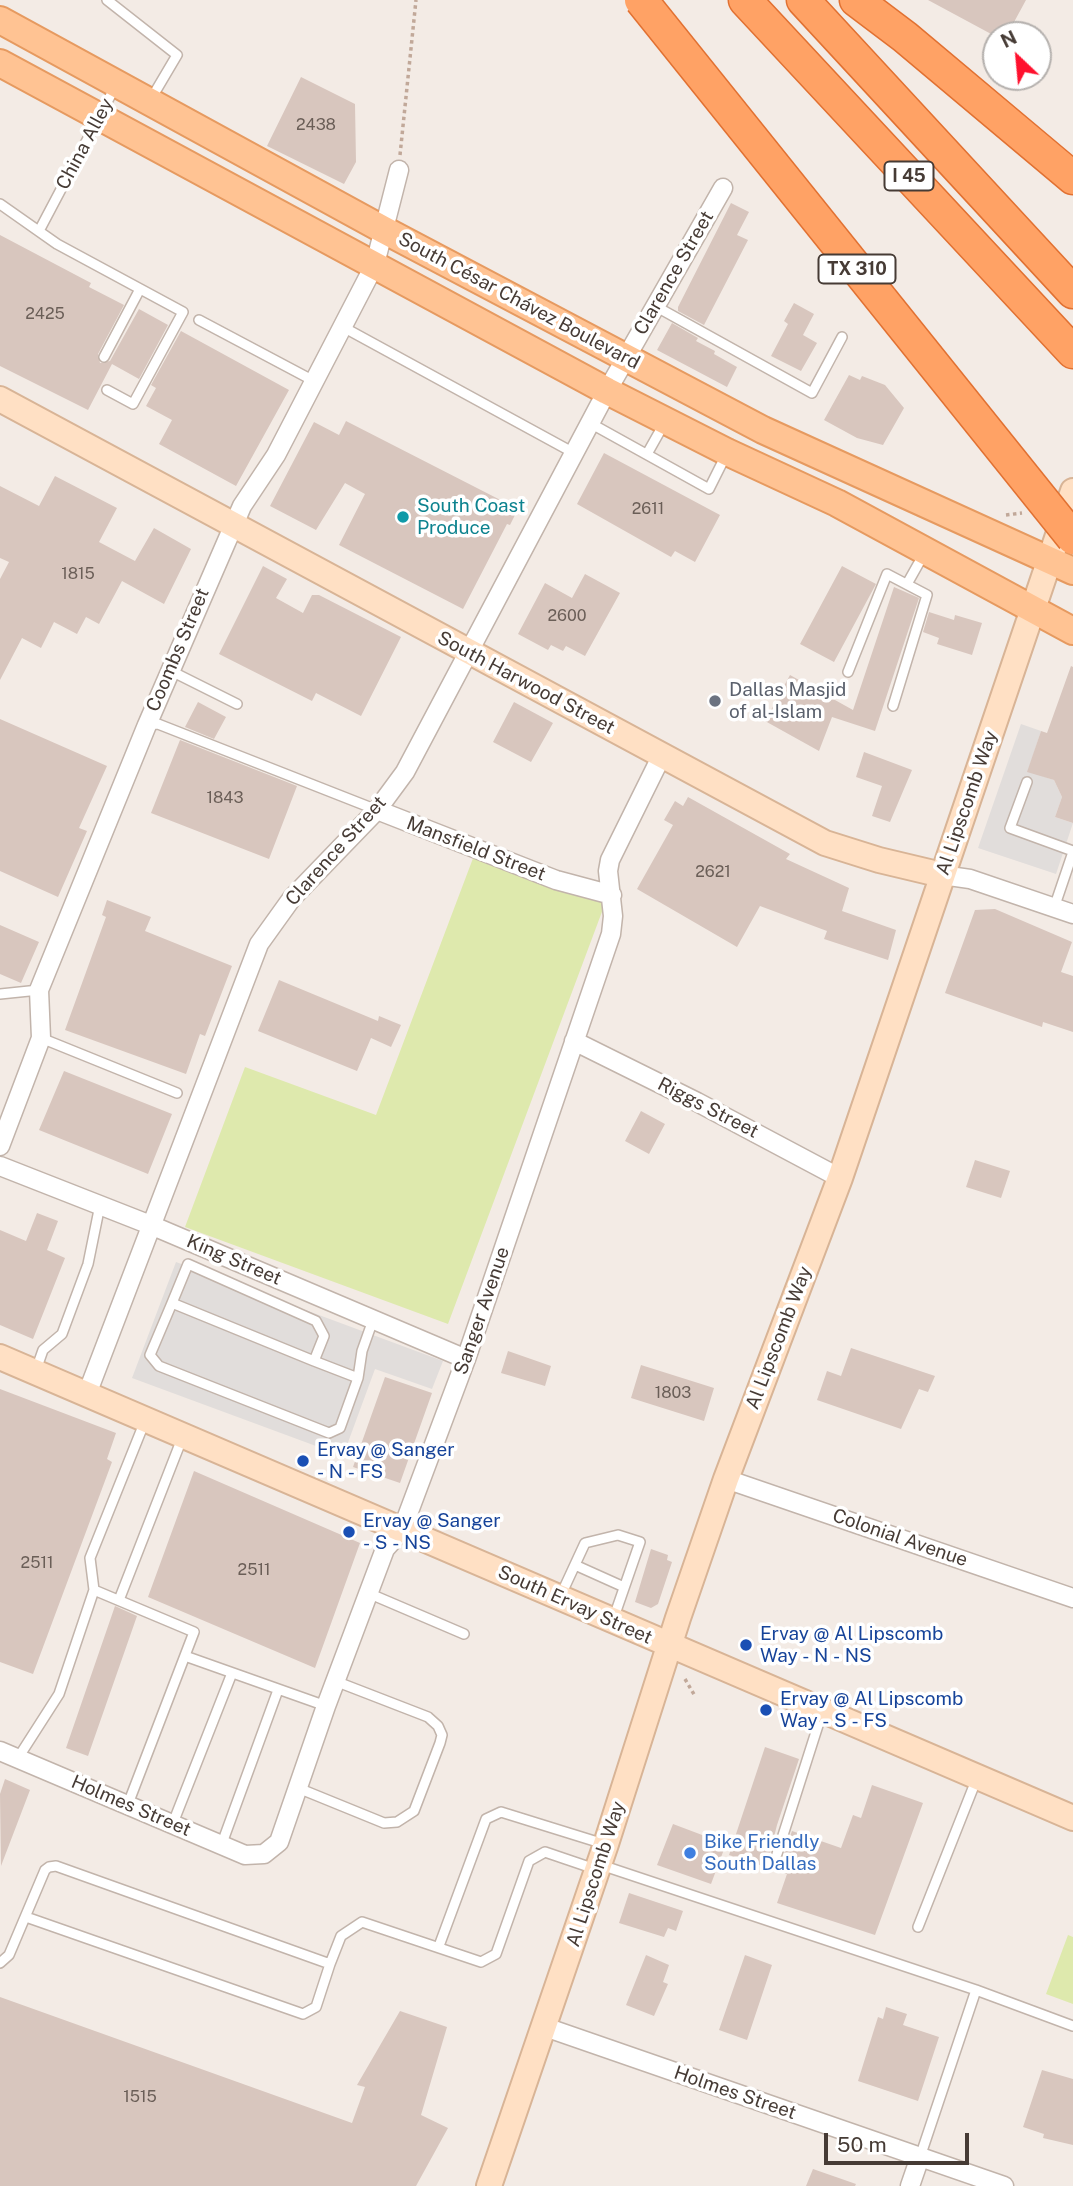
<!DOCTYPE html>
<html>
<head>
<meta charset="utf-8">
<style>
  body { margin:0 }
  #map { position:relative; width:1073px; height:2186px; overflow:hidden; background:#f3ebe5; font-family:"Public Sans",sans-serif }
  canvas { display:block }
  .north { position:absolute; left:982px; top:21px; width:70px; height:70px; box-sizing:border-box; background:#fff; border:2px solid #b5b1ae; border-radius:50%; rotate:334deg; font-size:19px; font-weight:700; line-height:28px; text-align:center; color:#463b35 }
  .north::after { content:''; display:block; margin:auto; width:24px; height:32px; background:#ff112e; clip-path:polygon(50% 0,100% 100%,50% 72%,0 100%) }
  .scale { position:absolute; left:824px; top:2133px; width:145px; height:32px; box-sizing:border-box; border:4px solid #463b35; border-top:0; padding-left:9px; font-size:21px; line-height:24px; white-space:nowrap; color:#463b35; -webkit-text-stroke:5px #fff; paint-order:stroke }
</style>
</head>
<body>
<div id="map">
<canvas width="1073" height="2186"></canvas>
<div class="north">N</div>
<div class="scale">50 m</div>
</div>
<script>
const c = document.querySelector('canvas').getContext('2d');
c.lineJoin = 'round';
function fillPath(path, color) {
  c.fillStyle = color;
  c.fill(path, 'evenodd');
}
function shape(rows) {
  const path = new Path2D();
  for (const r of rows) {
    path.moveTo(r[0], r[1]);
    for (let i = 2; i < r.length; i += 2) path.lineTo(r[i], r[i + 1]);
  }
  return path;
}
function stroke(path, color, width, dash) {
  c.strokeStyle = color;
  c.lineWidth = width;
  c.lineCap = dash ? 'butt' : 'round';
  c.setLineDash(dash || []);
  c.stroke(path);
}
function drawText(font, color, halo, rows, align = 'center') {
  c.font = font + ' "Public Sans",sans-serif';
  c.lineWidth = 7;
  c.setLineDash([]);
  c.textBaseline = 'middle';
  c.strokeStyle = halo;
  c.fillStyle = color;
  for (const [text, x, y, turn = 0] of rows) {
    c.save();
    c.translate(x, y);
    c.rotate((+turn || 0) * Math.PI / 180);
    c.textAlign = isNaN(turn) ? turn : align;
    if (halo) c.strokeText(text, 0, 0);
    c.fillText(text, 0, 0);
    c.restore();
  }
}
fillPath(shape([
  [475,853,606,901,448,1324,185,1227,245,1067,376,1115],
  [1068,1935,1073,1937,1073,2004,1046,1994]
]), '#dee9ad');
fillPath(shape([
  [1021,724,1041,731,1028,771,1054,780,1062,797,1055,817,1073,823,1056,874,978,848],
  [176,1262,443,1361,432,1389,375,1369,343,1456,132,1378]
]), '#e1dddb');
fillPath(shape([
  [928,0,1026,0,1007,35,993,35],
  [301,77,355,104,356,162,344,184,267,146],
  [731,203,749,212,737,235,748,240,704,325,678,311,678,307],
  [0,235,91,283,89,287,124,305,98,354,100,363,110,361,139,309,168,325,139,379,112,364,88,410,0,366],
  [794,303,814,314,803,335,817,343,801,371,771,356,788,324,784,321],
  [672,323,698,338,696,341,715,351,714,354,737,367,727,387,657,350],
  [181,331,289,390,236,486,159,444,172,420,146,406,156,388,151,385],
  [849,375,860,380,862,376,885,385,904,408,883,445,857,438,824,420],
  [346,421,518,509,510,525,507,524,463,609,339,545,365,494,345,483,316,530,270,506,314,422,339,435],
  [604,453,720,515,695,562,675,551,671,557,577,504],
  [55,476,117,508,99,542,135,561,154,528,191,549,164,604,122,581,99,624,86,617,77,634,54,622,41,648,22,638,0,680,0,579,9,562,0,558,0,486,39,506],
  [263,566,287,579,276,598,303,613,312,595,319,595,401,637,361,716,316,693,312,701,219,654],
  [842,566,876,584,834,662,800,644],
  [585,574,620,593,585,656,566,646,563,651,551,645,548,650,518,634,545,583,572,598],
  [894,587,919,598,875,731,832,717,819,751,765,721,790,675,853,710],
  [929,612,954,620,955,615,982,623,972,655,937,644,939,638,923,632],
  [1071,666,1073,667,1073,823,1055,817,1062,797,1054,780,1027,772,1041,731,1047,733],
  [198,702,226,717,214,739,185,727],
  [514,702,553,723,531,762,493,742],
  [0,719,107,766,79,828,87,831,58,897,0,871],
  [180,740,297,786,269,859,151,813],
  [864,752,912,770,890,822,872,816,882,786,856,777],
  [688,797,790,854,786,859,849,888,842,911,896,930,888,960,824,939,827,931,760,906,737,947,637,889,673,825,664,820,675,801,683,806],
  [107,900,151,917,145,931,232,966,205,1036,200,1034,186,1074,65,1030,106,917,102,915],
  [995,909,1072,942,1061,972,1073,976,1073,1032,1043,1022,1042,1027,945,993,975,910],
  [0,925,39,942,21,983,0,974],
  [279,980,378,1021,379,1016,401,1025,391,1047,371,1038,357,1071,258,1031],
  [64,1071,172,1114,148,1174,39,1130],
  [641,1111,665,1124,649,1154,625,1141],
  [975,1160,1010,1171,1001,1198,966,1187],
  [37,1213,58,1221,47,1250,65,1258,33,1339,0,1325,0,1230,26,1241],
  [851,1348,935,1376,928,1392,919,1389,901,1429,817,1400,827,1371,841,1376],
  [508,1351,551,1366,545,1386,501,1373],
  [641,1365,714,1388,704,1421,631,1398],
  [385,1377,432,1393,400,1483,353,1467],
  [0,1389,116,1433,107,1459,112,1462,33,1674,0,1662],
  [194,1471,360,1543,315,1668,148,1597],
  [651,1549,668,1555,667,1560,672,1562,658,1604,651,1608,635,1602],
  [115,1606,137,1616,88,1756,66,1748],
  [765,1747,799,1759,777,1825,770,1853,774,1860,783,1857,792,1831,841,1848,853,1815,861,1818,872,1785,923,1803,875,1935,777,1903,787,1874,729,1855],
  [5,1779,30,1790,1,1866,0,1794],
  [673,1824,726,1844,711,1884,657,1865],
  [629,1893,683,1911,676,1931,668,1928,664,1937,619,1923],
  [646,1955,669,1965,663,1982,668,1984,654,2016,626,2005],
  [745,1955,772,1965,747,2040,719,2030],
  [0,1997,352,2123,365,2087,357,2085,400,2011,447,2027,421,2115,448,2128,416,2186,0,2186],
  [886,2007,907,2014,903,2025,939,2037,918,2101,858,2081,878,2017,883,2019],
  [1042,2070,1073,2079,1073,2145,1043,2138,1044,2134,1023,2127],
  [813,2169,856,2184,855,2186,806,2186]
]), '#d8c6be');
const lane = shape([
  [107,0,177,55,151,99],
  [0,204,57,244,183,312,133,404,107,390],
  [39,231,115,87],
  [655,306,812,393,842,337],
  [199,320,314,381],
  [343,327,574,453],
  [104,357,140,289],
  [590,423,709,489,726,455],
  [647,454,665,422],
  [907,584,925,552],
  [169,670,237,704],
  [848,672,887,574,927,595,893,706],
  [147,725,158,724,377,810],
  [1027,782,1010,828,1073,851],
  [1054,908,1073,852],
  [0,994,39,990],
  [41,1038,177,1093],
  [172,1303,314,1361,324,1336,316,1321,188,1264,172,1303,150,1355,159,1366,329,1433,340,1428,358,1378,362,1351,373,1320],
  [314,1361,358,1378],
  [36,1370,43,1350,62,1334,88,1264,100,1205],
  [575,1565,624,1587],
  [94,1590,194,1632,128,1804],
  [368,1593,464,1634],
  [560,1597,585,1543,618,1535,640,1542,614,1617],
  [119,1600,183,1436],
  [185,1656,326,1706],
  [18,1758,59,1694,94,1590,90,1558,145,1421],
  [298,1788,384,1823,397,1822,414,1811,440,1743,442,1735,438,1726,428,1717,335,1681],
  [173,1823,232,1673],
  [221,1846,278,1690],
  [777,1854,822,1713],
  [601,1865,976,1990,1073,2026],
  [26,1917,303,2014,316,2007,330,1964],
  [918,1927,977,1778],
  [439,1946,486,1819,501,1812,604,1844],
  [0,1963,9,1955,45,1870,49,1867,56,1866,330,1964,341,1936,362,1922,481,1962,496,1954,529,1861,545,1852,595,1869],
  [920,2157,976,1990]
]);
const street = shape([
  [377,810,556,880,612,895],
  [942,875,970,879,1073,914],
  [574,1041,697,1102,840,1178],
  [0,1146,41,1038,39,990,147,725,242,506,276,455,375,264,399,170],
  [0,1166,153,1226,466,1359],
  [87,1394,259,944,292,898,377,810,405,772,607,391,723,188],
  [726,1479,1073,1598],
  [0,1751,245,1855,264,1854,279,1842,326,1706,385,1549,402,1530,466,1359,611,934,613,916,608,871,610,860,662,755],
  [545,2027,1004,2186],
  [910,2186,920,2157]
]);
const secondary = shape([
  [0,399,825,843,879,860,942,875],
  [0,1357,1073,1818],
  [489,2186,606,1844,678,1618,726,1479,840,1178,1073,491]
]);
const primary = shape([
  [0,20,384,230,763,430,1073,571],
  [0,63,607,391,727,452,837,503,1073,631]
]);
const highway = shape([
  [745,0,1073,352],
  [803,0,1073,292],
  [856,0,905,37,1073,178]
]);
stroke(lane, '#c2b4ab', 12);
stroke(street, '#c2b4ab', 21);
stroke(secondary, '#d8b496', 28);
stroke(primary, '#e69a60', 30);
stroke(highway, '#e17132', 35);
stroke(shape([
  [400,155,416,0],
  [1006,515,1022,513],
  [685,1679,695,1696]
]), '#c1a899', 3.5, [3.5, 3.5]);
stroke(lane, '#fff', 9);
stroke(street, '#fff', 18);
stroke(secondary, '#ffe0c4', 24);
stroke(primary, '#ffc393', 26);
stroke(highway, '#ffa265', 32);
const highwayBridge = shape([
  [641,0,1073,538]
]);
stroke(highwayBridge, '#e17132', 35, []);
stroke(highwayBridge, '#ffa265', 32);
for (const [x, y, r, color] of [
  [403,517,7,"#0f9aa8"],
  [715,701,7,"#6b7280"],
  [303,1461,7,"#1a4fb4"],
  [349,1532,7,"#1a4fb4"],
  [746,1645,7,"#1a4fb4"],
  [766,1710,7,"#1a4fb4"],
  [690,1853,7,"#3f7fe0"]
]) {
  const dot = new Path2D();
  dot.arc(x, y, r, 0, 2 * Math.PI);
  c.fillStyle = color;
  c.fill(dot);
  stroke(dot, '#fff', 2.5);
}
drawText('16px', '#6a5e57', null, [
  ["2438",316,125],
  ["2425",45,314],
  ["2611",648,509],
  ["1815",78,574],
  ["2600",567,616],
  ["1843",225,798],
  ["2621",713,872],
  ["1803",673,1393],
  ["2511",37,1563],
  ["2511",254,1570],
  ["1515",140,2097]
]);
for (const [x, y, w] of [
  [909,176,49],
  [857,269,77]
]) {
  const box = new Path2D();
  box.roundRect(x - w / 2, y - 14.5, w, 29, 5);
  c.fillStyle = '#fff';
  c.fill(box);
  stroke(box, '#463b35', 2);
}
drawText('bold 18px', '#463b35', null, [
  ["I 45",909,176],
  ["TX 310",857,269]
]);
drawText('19px', '#463b35', '#fff', [
  ["China Alley",85,144,-62],
  ["Clarence Street",674,273,-60],
  ["South César Chávez Boulevard",519,301,28],
  ["Coombs Street",178,650,-67],
  ["South Harwood Street",526,683,28],
  ["Al Lipscomb Way",967,803,-71],
  ["Mansfield Street",476,849,21],
  ["Clarence Street",336,851,-48],
  ["Riggs Street",708,1108,27],
  ["King Street",234,1260,23],
  ["Sanger Avenue",482,1311,-71],
  ["Al Lipscomb Way",779,1338,-69],
  ["Colonial Avenue",900,1538,19],
  ["South Ervay Street",575,1605,24],
  ["Holmes Street",131,1806,23],
  ["Al Lipscomb Way",596,1874,-72],
  ["Holmes Street",735,2093,19]
]);
drawText('19px', '#0d838f', '#fff', [
  ["South Coast",417,506],
  ["Produce",417,528]
], 'left');
drawText('19px', '#5b616d', '#fff', [
  ["Dallas Masjid",729,690],
  ["of al-Islam",729,712]
], 'left');
drawText('19px', '#164399', '#fff', [
  ["Ervay @ Sanger",317,1450],
  ["- N - FS",317,1472],
  ["Ervay @ Sanger",363,1521],
  ["- S - NS",363,1543],
  ["Ervay @ Al Lipscomb",760,1634],
  ["Way - N - NS",760,1656],
  ["Ervay @ Al Lipscomb",780,1699],
  ["Way - S - FS",780,1721]
], 'left');
drawText('19px', '#366cbe', '#fff', [
  ["Bike Friendly",704,1842],
  ["South Dallas",704,1864]
], 'left');
</script>
</body>
</html>
